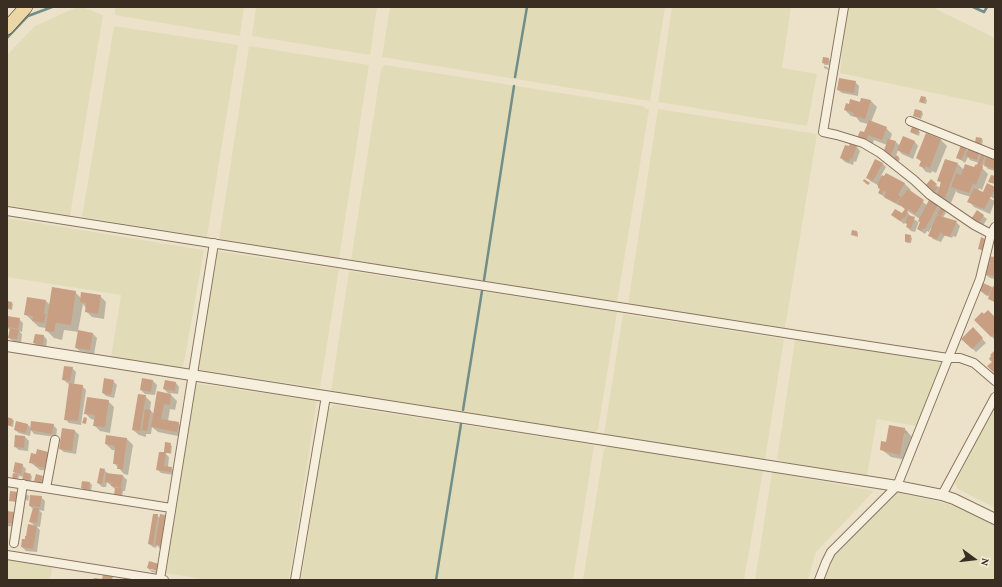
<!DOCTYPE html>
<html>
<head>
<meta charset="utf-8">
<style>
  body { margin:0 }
  #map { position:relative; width:1002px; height:587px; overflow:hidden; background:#ece2ca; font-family:"Crimson Pro",serif }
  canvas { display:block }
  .frame { position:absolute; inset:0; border:8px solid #3a2d22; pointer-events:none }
  .north { position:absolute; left:954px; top:539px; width:40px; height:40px; -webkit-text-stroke:3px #f4ecd9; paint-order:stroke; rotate:105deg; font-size:11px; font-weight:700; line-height:16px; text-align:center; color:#3a2d22 }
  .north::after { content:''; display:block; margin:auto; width:14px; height:18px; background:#3a2d22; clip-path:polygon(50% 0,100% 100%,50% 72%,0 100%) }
</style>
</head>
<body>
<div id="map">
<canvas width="1002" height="587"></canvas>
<div class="frame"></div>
<div class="north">N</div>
</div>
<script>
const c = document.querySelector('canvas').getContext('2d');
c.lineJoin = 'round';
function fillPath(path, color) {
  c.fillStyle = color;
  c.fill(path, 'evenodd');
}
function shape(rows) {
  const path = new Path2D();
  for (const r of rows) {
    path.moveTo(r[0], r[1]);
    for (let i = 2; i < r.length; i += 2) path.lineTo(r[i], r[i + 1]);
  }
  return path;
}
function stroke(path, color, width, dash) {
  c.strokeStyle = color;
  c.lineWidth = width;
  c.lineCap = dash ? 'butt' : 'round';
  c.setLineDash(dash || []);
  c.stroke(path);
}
fillPath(shape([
  [77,7,82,7,103,15,70,216,7,205,7,55,35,26],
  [115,7,244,7,240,36,115,15],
  [256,7,377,7,370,55,252,36],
  [390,7,665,7,650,101,382,57],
  [672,7,791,7,782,68,817,74,807,126,658,102],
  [847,7,932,7,995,38,995,106,840,73],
  [114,26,238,45,207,237,82,217],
  [249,46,369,65,339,259,219,239],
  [385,65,642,106,649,110,617,302,351,260,381,69],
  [658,109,817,134,785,328,628,304],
  [7,218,204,250,183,368,111,357,121,295,7,277],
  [216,251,339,269,320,388,195,369],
  [349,271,617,312,598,430,593,433,331,391],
  [623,314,784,339,765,460,604,434],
  [796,338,939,362,941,363,916,426,877,419,867,476,781,461,777,459,795,340],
  [193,383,317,401,289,580,208,580,165,573],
  [334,405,594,445,573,580,301,580,327,411],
  [995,405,995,508,958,489,955,483],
  [609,446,763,471,744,580,583,580,604,449],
  [772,472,874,491,816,552,808,580,755,580],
  [896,492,948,504,966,510,995,525,995,580,824,580,832,561,837,552],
  [7,557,53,564,50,580,7,580]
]), '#e2dbb8');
fillPath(shape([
  [829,59,830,61,829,65,825,65,829,69,829,70,824,68,824,66,827,67,823,63],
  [855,82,859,86,858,96,842,93,838,90],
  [925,98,927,100,926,104,922,103,920,101],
  [861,99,871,101,877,107,871,122,886,128,892,134,890,140,896,142,900,146,915,142,918,146,913,159,902,154,898,150,896,156,900,159,898,163,895,159,888,157,887,145,874,140,872,147,864,144,865,134,868,124,860,122,856,117,851,116,845,110,849,105,860,103],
  [922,112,923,114,921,119,914,116],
  [913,128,920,132,919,136,911,132],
  [927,134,941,140,947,146,936,173,932,171,931,173,926,172,921,166,922,162,917,158],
  [981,139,983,140,982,145,978,144,976,143],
  [857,147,860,151,856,162,854,161,853,165,845,162,841,158],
  [966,149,968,151,979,153,982,156,982,155,995,161,995,171,988,169,984,164,982,168,988,174,982,190,979,188,978,191,983,194,995,188,995,199,989,196,989,198,995,201,990,214,974,207,969,201,971,197,958,193,956,191,951,203,944,200,936,193,934,195,929,191,936,185,940,188,941,183,938,180,958,164,964,170,982,168,979,163,970,160,968,157,965,163,957,157],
  [882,163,886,167,881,176,884,178,886,174,905,184,911,190,909,192,927,205,937,206,941,209,944,210,946,212,943,218,956,222,960,226,956,237,953,236,952,238,945,235,941,242,933,239,930,235,932,229,931,228,929,232,927,231,925,234,922,232,918,229,921,223,919,221,915,232,911,231,907,227,908,224,906,222,904,224,896,218,902,215,906,210,901,205,900,206,885,198,880,193,881,190,878,185,870,181,867,177],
  [906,210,920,219,918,222,911,217],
  [977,211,987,219,982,227,976,223],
  [857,232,858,233,858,237,852,235],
  [910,236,912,238,911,243,907,243,906,241],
  [994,258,995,259,995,279,990,278,986,275,990,265,988,262],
  [984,284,995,289,995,303,989,298,990,297,985,295,981,291],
  [75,292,81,298,100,296,106,302,104,319,92,317,86,311,86,308,83,304,78,331,93,334,97,338,94,354,80,351,76,348,79,332,64,330,62,340,54,338,46,330,46,328,39,327,25,314,28,298,46,301,50,305],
  [12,303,13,304,12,310,8,309,7,306],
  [988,311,995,318,995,340,975,320],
  [19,319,23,323,22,332,19,331,22,334,21,343,13,341,9,338,10,330,7,327],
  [973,329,986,343,976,352,963,339],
  [44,336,47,340,46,348,38,347,34,343],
  [72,368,76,372,74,385,82,386,86,390,81,425,69,423,65,419,70,384,67,383,63,379],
  [143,380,153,381,157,385,155,395,145,394,141,390],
  [113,381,117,385,114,398,106,396,103,393],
  [176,383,179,387,178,394,169,393,177,401,175,410,170,409,168,421,178,423,184,429,183,437,158,432,152,427,151,434,146,434,146,437,139,435,133,430,145,396,151,402,150,410,154,414,170,395,164,389],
  [108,401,114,407,110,433,100,431,94,425,95,420,91,419,86,414],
  [7,420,13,420,14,421,13,427,7,425],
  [28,425,31,428,53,425,57,429,56,437,34,434,31,430,30,436,19,433,15,430],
  [905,429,913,438,910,439,906,460,891,457,881,449,886,443],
  [75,431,79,435,76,454,64,452,60,449],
  [16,436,25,437,29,441,28,451,19,450,15,447],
  [107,436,127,439,133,445,128,475,124,474,114,463,116,450,112,450,106,444],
  [166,444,172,446,171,454,165,452],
  [47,453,51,457,48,471,40,470,30,462],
  [166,454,169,457,168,467,171,468,175,472,174,475,161,473,157,469],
  [22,465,26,469,25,474,32,476,31,482,25,481,23,479,24,477,19,476,18,481,14,480,17,475,14,472],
  [104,470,109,474,123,476,127,480,125,491,123,491,122,497,117,496,116,490,107,482,106,487,102,487,98,483],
  [42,477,44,479,42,484,35,481],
  [83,482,90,483,92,485,91,491,84,490,82,488],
  [26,494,29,496,28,501,25,499],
  [41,497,45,501,44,511,39,510,42,513,40,527,36,526,40,530,37,552,26,551,22,547,35,526,30,522,33,509,30,506],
  [7,512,14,513,17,516,16,527,7,526],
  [157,515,160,518,161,515,165,516,169,520,164,549,160,549,157,545,156,548,153,547,149,544],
  [148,568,151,568,151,570,162,572,162,574,152,572]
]), '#0003');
stroke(shape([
  [973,7,984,12,987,7],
  [7,38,28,16,52,7],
  [515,77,527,7],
  [484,280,514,86],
  [463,410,482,291],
  [436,580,461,424]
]), '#718f88', 2.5);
fillPath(shape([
  [823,57,829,58,828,64,822,63],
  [839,78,856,81,854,93,837,90],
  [921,96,926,97,924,103,919,102],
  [861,98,871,100,865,119,853,116,854,113,844,110,846,103,849,104,850,99,860,102],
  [915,109,922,111,920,118,913,116],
  [869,120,887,127,882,140,868,135,866,142,857,138,860,131,864,132],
  [912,127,919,130,917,135,910,132],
  [926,133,941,139,930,168,926,166,925,168,919,166,921,161,916,158],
  [903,136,915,141,909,155,897,150],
  [976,137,982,138,980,144,975,143],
  [888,139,896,141,891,156,883,153],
  [850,143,857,146,852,159,850,158,849,162,840,158,845,145,849,146],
  [961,145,967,148,961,160,956,158],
  [968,149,979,152,977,160,965,156],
  [982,153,985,155,981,166,983,167,976,185,973,183,969,193,951,187,956,173,961,175,965,164,974,167,976,164,977,165],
  [896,155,899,157,897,162,893,160],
  [986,157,995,160,995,169,984,166],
  [875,159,883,163,873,181,866,178],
  [945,159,958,163,945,198,937,195,941,182,937,181],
  [886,173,905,183,898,195,901,197,896,203,884,197,886,192,883,191,882,195,878,193,880,189,878,188,878,186,877,185,882,175,884,176],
  [991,175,995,176,995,184,988,182],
  [864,179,870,183,868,185,863,181],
  [931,179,937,184,935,186,938,188,934,192,932,190,930,192,924,187],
  [987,183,995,187,995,189,984,209,967,202,974,188,983,192],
  [908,189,924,200,917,212,916,212,915,214,908,209,907,212,908,213,904,219,903,218,900,221,891,215,895,209,902,213,905,209,897,203],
  [929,200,938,205,925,229,923,228,921,231,917,229,920,222,918,221],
  [941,207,945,210,941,216,937,214],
  [977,210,984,215,978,224,971,219],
  [908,215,915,217,911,229,906,227,907,224,905,223],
  [937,215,957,221,950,237,942,235,943,233,941,232,937,239,928,236],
  [852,230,857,231,857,236,851,235],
  [905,234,911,235,910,242,905,242],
  [981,237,987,240,984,251,978,249],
  [987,256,995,257,994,264,986,263],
  [986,264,995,264,995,276,985,275],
  [983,283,992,287,988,295,980,291],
  [993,286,995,287,995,302,988,299],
  [52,287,76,291,71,325,56,323,54,332,45,331],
  [81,292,101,295,98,314,85,312,86,303,80,302],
  [27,297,46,300,44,314,46,314,44,323,32,321,33,316,24,315],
  [7,301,12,302,11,309,7,308],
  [988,310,995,317,994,331,995,334,991,337,974,320,982,312,984,314],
  [7,316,20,318,18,329,7,327],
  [973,327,983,338,972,349,961,339],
  [10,328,19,330,17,339,8,338],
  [78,330,93,333,90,350,75,348],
  [35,334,44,335,43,345,33,343],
  [995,350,995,374,987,366,992,362,989,359,991,356,990,355],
  [64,366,73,367,70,381,62,380],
  [104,378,114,380,111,395,102,393],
  [142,378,153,380,151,392,140,390],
  [165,380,176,382,175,391,163,389],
  [69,383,83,385,78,421,64,420],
  [157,391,171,394,170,405,164,404,161,419,179,422,177,432,151,427],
  [138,394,146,395,140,431,132,430],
  [87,397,109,400,105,427,93,426,95,415,84,414],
  [145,409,151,410,147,431,142,430],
  [7,417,13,419,11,426,7,425],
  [84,417,87,418,86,424,82,423],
  [16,421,28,424,26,433,14,430],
  [31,421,54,424,52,434,30,430],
  [889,425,905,428,905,431,907,431,907,434,904,433,900,455,880,450,881,441,886,442],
  [62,428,75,430,72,451,59,449],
  [15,435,25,436,24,448,14,447],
  [106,435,127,438,123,469,117,469,118,464,113,464,115,446,105,444],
  [165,442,171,443,170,453,166,453,164,466,172,467,171,472,156,470,159,452,164,452],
  [37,449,48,452,44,468,35,466,36,464,29,463,31,453,36,454],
  [15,462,23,464,21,474,13,472],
  [100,468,105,469,102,484,97,483],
  [24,472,31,474,29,481,22,480],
  [13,473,18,474,16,480,12,479],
  [106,473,123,475,121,488,111,486,111,483,105,482],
  [36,474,43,476,41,483,34,481],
  [82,481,90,482,89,490,81,488],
  [115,488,122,488,121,496,114,495],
  [10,491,18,492,17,502,9,501],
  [30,495,42,496,40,507,29,506],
  [33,508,39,508,37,523,29,522],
  [7,511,14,512,13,523,7,523],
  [153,514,158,514,153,545,148,544],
  [160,514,165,515,161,546,155,545],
  [28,524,37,526,33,549,21,547,22,539,25,539,25,536,26,536],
  [149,561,159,564,158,571,147,568],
  [103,575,113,576,112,580,93,580,94,578,102,579]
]), '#c89f83');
const minor = shape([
  [844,7,823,132,837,135,863,143,880,153,914,180,930,195,974,225,991,234,995,234],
  [910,121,995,155],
  [7,211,791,334,948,358,960,358,974,363,995,381],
  [7,482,171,508],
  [46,488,55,440],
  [942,495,995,397],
  [14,543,23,484],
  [7,555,164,580],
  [160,579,214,243],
  [295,580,326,396],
  [819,580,826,562,831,552,897,486,974,294,980,279,991,234,995,227]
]);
const tertiary = shape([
  [7,346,897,486,942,495,954,499,995,519]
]);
const primary = shape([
  [7,28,26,7]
]);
stroke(minor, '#88755f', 10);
stroke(tertiary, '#88755f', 12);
stroke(primary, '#574433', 14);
stroke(minor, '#f7efdd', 8);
stroke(tertiary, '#f7efdd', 10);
stroke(primary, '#ecd6a6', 13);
</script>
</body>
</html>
